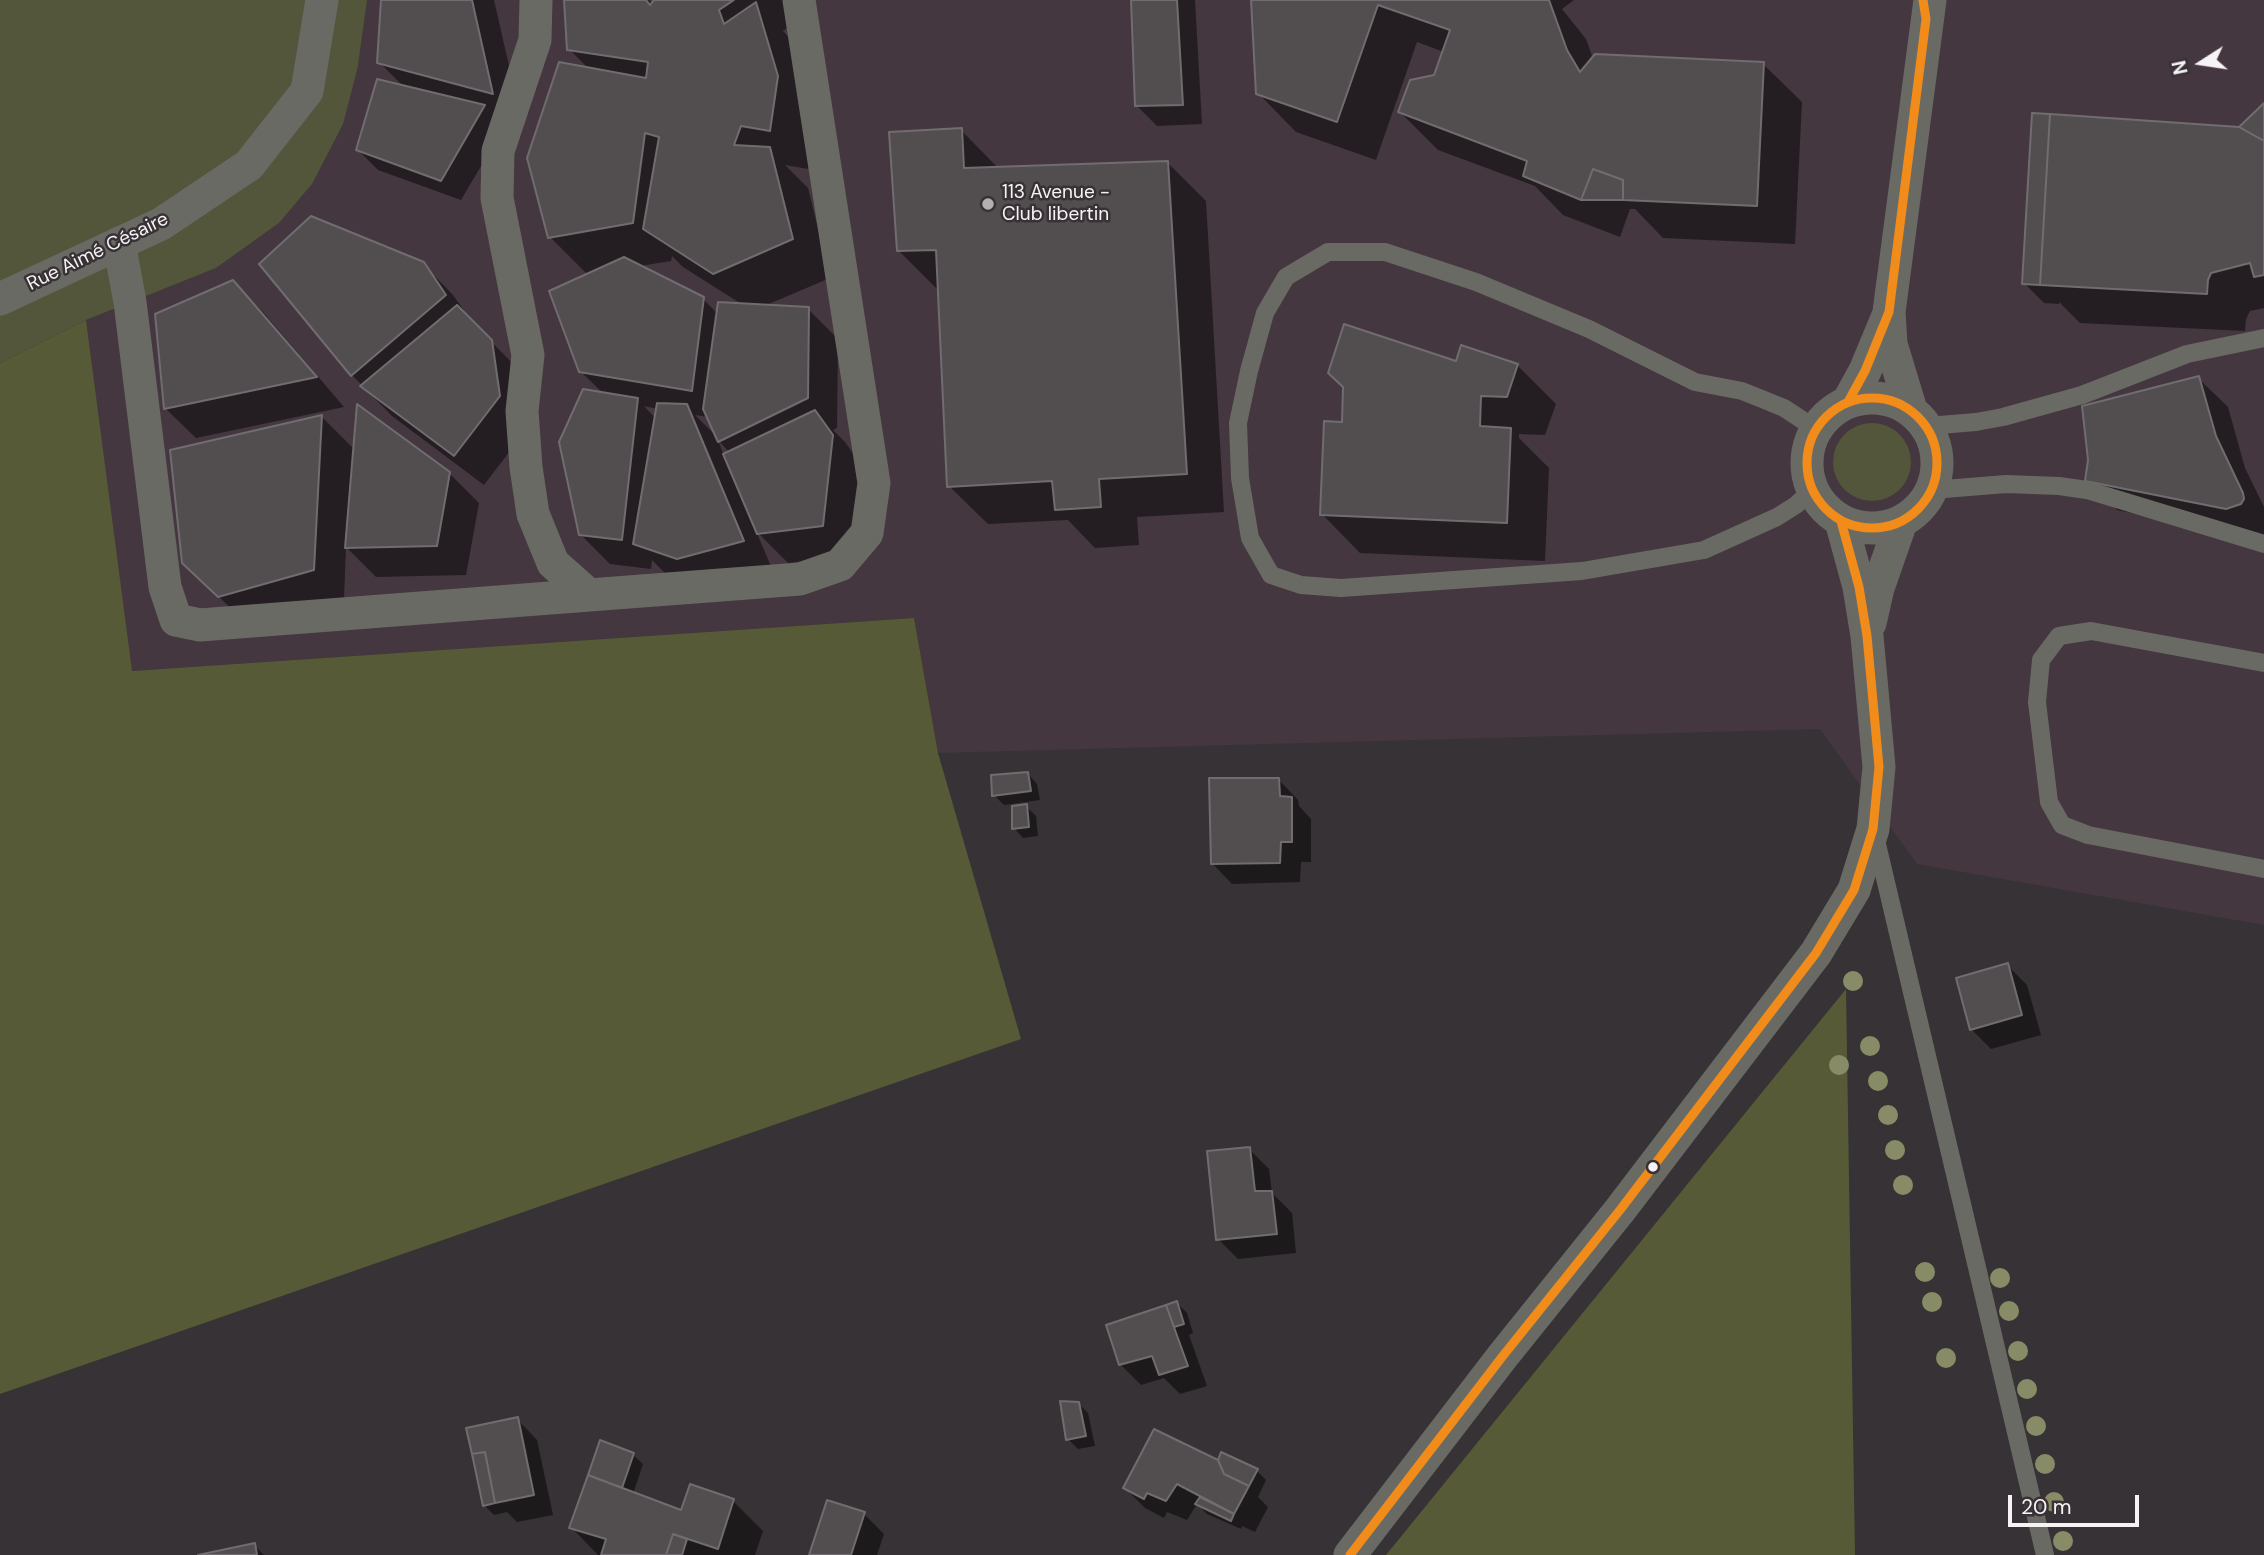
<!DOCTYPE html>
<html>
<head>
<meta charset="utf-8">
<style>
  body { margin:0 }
  #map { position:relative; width:2264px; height:1555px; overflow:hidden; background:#373235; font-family:"DM Sans",sans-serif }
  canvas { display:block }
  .north { position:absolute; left:2166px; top:28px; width:70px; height:70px; -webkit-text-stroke:5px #383135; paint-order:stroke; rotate:258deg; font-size:19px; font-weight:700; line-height:28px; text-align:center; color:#f7f3f5 }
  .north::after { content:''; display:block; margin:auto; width:24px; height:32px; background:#f7f3f5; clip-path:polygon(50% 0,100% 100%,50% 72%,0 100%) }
  .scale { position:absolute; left:2008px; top:1495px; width:131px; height:32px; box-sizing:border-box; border:4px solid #f7f3f5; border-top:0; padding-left:9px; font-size:21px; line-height:24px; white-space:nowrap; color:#f7f3f5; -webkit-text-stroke:5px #383135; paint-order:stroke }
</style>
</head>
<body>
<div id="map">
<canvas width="2264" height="1555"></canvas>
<div class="north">N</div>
<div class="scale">20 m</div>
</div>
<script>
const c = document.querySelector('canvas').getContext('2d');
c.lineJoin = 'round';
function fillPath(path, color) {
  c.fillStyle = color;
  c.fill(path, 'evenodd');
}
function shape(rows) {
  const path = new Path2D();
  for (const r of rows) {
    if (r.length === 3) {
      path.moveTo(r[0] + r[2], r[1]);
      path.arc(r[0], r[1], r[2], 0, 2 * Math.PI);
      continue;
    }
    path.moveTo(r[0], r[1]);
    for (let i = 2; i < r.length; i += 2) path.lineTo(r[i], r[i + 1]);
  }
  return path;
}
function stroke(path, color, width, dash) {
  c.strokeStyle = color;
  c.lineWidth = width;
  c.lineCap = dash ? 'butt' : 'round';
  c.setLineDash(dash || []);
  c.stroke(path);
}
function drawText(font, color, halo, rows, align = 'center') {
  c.font = font + ' "DM Sans",sans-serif';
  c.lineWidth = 5;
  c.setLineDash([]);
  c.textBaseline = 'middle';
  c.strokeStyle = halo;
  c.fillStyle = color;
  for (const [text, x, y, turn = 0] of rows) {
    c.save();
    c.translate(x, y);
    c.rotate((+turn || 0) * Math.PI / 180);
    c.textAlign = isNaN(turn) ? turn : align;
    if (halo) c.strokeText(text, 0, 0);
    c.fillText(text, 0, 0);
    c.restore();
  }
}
fillPath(shape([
  [367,0,2264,0,2264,925,1917,864,1820,729,938,753,914,618,131,671,86,320,216,268,279,223,312,184,358,66]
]), '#44373f');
fillPath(shape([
  [0,0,367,0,358,66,343,124,312,184,279,223,216,268,86,320,0,363],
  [1872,462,39]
]), '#54563b');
fillPath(shape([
  [86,320,132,671,914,618,938,753,1021,1039,0,1394,0,363],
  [1846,989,1855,1555,1386,1555]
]), '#565a37');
fillPath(shape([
  [383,0,494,0,522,123,492,115,504,127,461,200,378,170,358,150,404,87,379,62],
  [566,0,649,0,653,4,657,0,783,0,787,28,783,31,794,43,816,116,808,169,785,165,808,188,830,278,764,306,808,309,838,339,837,428,833,430,845,442,862,466,852,555,788,563,756,531,773,571,665,573,652,560,651,569,610,564,580,534,604,394,580,371,588,275,550,237,589,69,569,49],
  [672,256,683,267,743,305,718,314,703,299,640,266,671,261],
  [644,406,658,409,656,419],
  [695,415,709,417,717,437],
  [718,440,730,453,724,456],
  [1132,0,1195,0,1202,124,1157,126,1137,106],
  [1253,0,1574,0,1562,9,1586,39,1593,59,1763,64,1802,102,1795,244,1663,238,1635,209,1630,209,1620,237,1563,215,1535,186,1438,150,1400,112,1435,77,1444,52,1417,42,1376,160,1296,132,1258,93],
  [2264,106,2264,308,2250,311,2246,319,2245,331,2080,323,2059,302,2059,304,2044,303,2024,283,2240,128],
  [961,130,999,169,1167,162,1206,201,1224,512,1137,517,1139,545,1095,548,1068,520,988,524,949,486,940,288,937,289,898,250],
  [423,264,453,295,472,322,521,372,529,426,484,485,392,416,352,375],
  [233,282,263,312,344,407,196,438,166,409,157,315],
  [1463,347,1518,366,1556,404,1545,435,1519,434,1519,438,1549,468,1545,561,1360,553,1322,514,1344,424,1457,364],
  [2198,378,2228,407,2245,468,2264,507,2264,536,2256,539,2117,510,2087,480],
  [322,417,355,450,449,473,479,503,466,575,376,577,346,547,344,599,249,626,214,592],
  [1028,774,1037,784,1040,800,1004,805,994,795],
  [1278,779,1298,800,1299,806,1311,819,1311,862,1301,862,1300,882,1232,884,1212,863],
  [1026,806,1036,816,1038,836,1023,838,1014,828],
  [2007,965,2027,985,2041,1035,1991,1049,1971,1029],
  [1249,1149,1269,1169,1272,1193,1292,1213,1296,1253,1238,1259,1218,1239],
  [1177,1303,1187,1313,1193,1333,1189,1335,1207,1386,1180,1394,1164,1378,1141,1385,1121,1365,1108,1326],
  [1078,1403,1088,1413,1095,1446,1078,1449,1068,1439],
  [517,1419,537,1440,553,1515,517,1522,507,1512,494,1515,484,1505],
  [633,1455,643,1464,633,1494,682,1512,733,1501,763,1531,755,1555,598,1555,571,1527],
  [1217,1462,1257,1471,1266,1480,1258,1497,1268,1507,1255,1532,1242,1526,1241,1529,1207,1514,1197,1504,1187,1520,1167,1512,1164,1518,1145,1508,1125,1488],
  [864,1514,884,1534,877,1555,810,1555],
  [254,1545,264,1555,207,1555]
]), '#0007');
const building = shape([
  [381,0,472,0,493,94,377,63,381,0],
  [564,0,646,0,650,5,654,0,734,0,719,10,724,24,756,2,778,76,770,131,741,126,734,145,770,147,793,239,713,274,643,229,659,137,645,133,633,223,548,238,527,158,559,62,646,78,648,62,567,50,564,0],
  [1131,0,1177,0,1183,105,1135,106,1131,0],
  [1251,0,1549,0,1567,50,1580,72,1595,54,1764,62,1757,206,1623,200,1623,180,1593,169,1581,200,1523,176,1527,161,1398,112,1410,80,1434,75,1450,30,1378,5,1337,122,1256,94,1251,0],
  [377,79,485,105,441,181,356,150,377,79],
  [2264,103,2264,141,2239,127,2264,103],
  [2032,113,2050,114,2040,285,2022,284,2032,113],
  [2050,114,2239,127,2264,141,2264,275,2254,277,2250,263,2211,273,2208,280,2207,294,2040,285,2050,114],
  [962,128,964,168,1168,161,1187,474,1099,479,1101,507,1055,510,1052,481,947,487,936,250,897,251,889,132,962,128],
  [1593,169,1623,180,1623,200,1581,200,1593,169],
  [311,216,424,262,446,295,351,376,259,264,311,216],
  [624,257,704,297,692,391,579,372,549,291,624,257],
  [233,280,317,377,164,409,155,314,233,280],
  [718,302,809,307,808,398,718,442,703,409,718,302],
  [457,305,492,340,500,396,454,456,360,386,457,305],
  [1344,324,1456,361,1461,345,1518,364,1507,397,1481,396,1480,426,1511,428,1507,523,1320,515,1324,421,1342,422,1343,387,1328,373,1344,324],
  [2199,376,2216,436,2243,493,2244,499,2241,504,2226,509,2085,481,2088,460,2082,406,2199,376],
  [583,389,638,398,622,540,579,535,559,442,583,389],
  [657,403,687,404,744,541,677,559,633,544,657,403],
  [357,404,450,472,437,546,345,548,357,404],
  [815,410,833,435,823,526,757,534,723,454,815,410],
  [322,415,314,570,218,597,182,563,170,450,322,415],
  [1028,772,1031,791,992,796,991,775,1028,772],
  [1209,778,1279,778,1280,796,1292,797,1292,842,1281,842,1280,863,1211,864,1209,778],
  [1027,804,1029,827,1012,829,1012,806,1027,804],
  [2008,963,2022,1015,1970,1030,1956,978,2008,963],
  [1250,1147,1255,1191,1272,1191,1277,1234,1216,1240,1207,1151,1250,1147],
  [1177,1301,1184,1324,1174,1327,1166,1305,1177,1301],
  [1166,1305,1188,1366,1159,1375,1152,1356,1119,1365,1106,1325,1166,1305],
  [1060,1401,1079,1402,1086,1436,1066,1440,1060,1401],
  [518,1417,534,1495,495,1503,485,1452,472,1454,466,1428,518,1417],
  [1154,1429,1218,1460,1224,1474,1249,1486,1234,1514,1177,1484,1166,1501,1147,1493,1144,1499,1123,1488,1154,1429],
  [600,1440,634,1453,622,1488,588,1475,600,1440],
  [485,1452,495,1503,483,1506,472,1454,485,1452],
  [1221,1452,1258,1469,1249,1486,1224,1474,1218,1460,1221,1452],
  [588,1475,681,1510,690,1484,734,1499,718,1549,673,1534,666,1555,601,1555,606,1539,569,1528,588,1475],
  [1200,1497,1234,1514,1231,1521,1195,1504,1200,1497],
  [827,1500,865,1512,851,1555,809,1555,827,1500],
  [673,1534,687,1539,682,1555,666,1555,673,1534],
  [255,1543,257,1555,198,1555,255,1543]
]);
fillPath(building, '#524e50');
stroke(building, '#706c6f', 2);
stroke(shape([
  [1927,426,1976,422,2003,417,2082,395,2187,354,2264,338],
  [1812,490,1796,505,1777,517,1704,550,1582,571,1341,588,1301,585,1271,575,1250,538,1240,478,1238,423,1249,371,1265,313,1286,277,1328,252,1385,252,1476,282,1589,329,1695,382,1742,391,1762,399,1784,408,1816,429],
  [1932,490,2006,484,2059,486,2087,490,2264,544],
  [2264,663,2091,631,2059,636,2041,660,2037,702,2049,802,2062,825,2088,835,2264,869],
  [1876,840,2045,1555]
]), '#6a6a65', 18);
stroke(shape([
  [536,0,535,40,498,151,497,198,528,355,522,411,526,467,533,514,553,563,589,595,800,579,840,565,867,533,874,483,799,0],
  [119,243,130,302,165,587,176,620,200,625,589,595],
  [0,299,161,224,249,165,307,91,322,0],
  [1872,463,65],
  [1848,402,1865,371,1887,318],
  [1911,410,1891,344,1889,312,1930,0],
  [1870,623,1878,588,1901,522],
  [1350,1555,1502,1357,1620,1210,1816,953,1854,890,1873,829,1879,767,1867,636,1859,587,1841,521]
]), '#6a6a65', 33);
stroke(shape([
  [1872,463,65],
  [1848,402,1865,371,1889,312,1926,19,1923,0],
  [1350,1555,1502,1357,1620,1210,1816,953,1854,890,1873,829,1879,767,1867,636,1859,587,1841,521]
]), '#f18b1a', 9);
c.fillStyle = '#888c66';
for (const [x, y] of [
  [1853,981],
  [1870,1046],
  [1839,1065],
  [1878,1081],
  [1888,1115],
  [1895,1150],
  [1903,1185],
  [1925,1272],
  [2000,1278],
  [1932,1302],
  [2009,1311],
  [2018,1351],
  [1946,1358],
  [2027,1389],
  [2036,1426],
  [2045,1464],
  [2054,1502],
  [2063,1541]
]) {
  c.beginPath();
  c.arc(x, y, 10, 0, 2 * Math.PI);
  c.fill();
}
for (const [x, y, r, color] of [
  [988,204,7,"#b4afb2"],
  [1653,1167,6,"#f7f3f5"]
]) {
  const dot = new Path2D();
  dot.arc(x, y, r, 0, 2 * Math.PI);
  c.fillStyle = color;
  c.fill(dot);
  stroke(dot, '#383135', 2.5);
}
drawText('19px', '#f7f3f5', '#383135', [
  ["113 Avenue -",1002,193],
  ["Club libertin",1002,215]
], 'left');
drawText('19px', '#f7f3f5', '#383135', [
  ["Rue Aimé Césaire",98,252,-26]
]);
</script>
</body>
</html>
